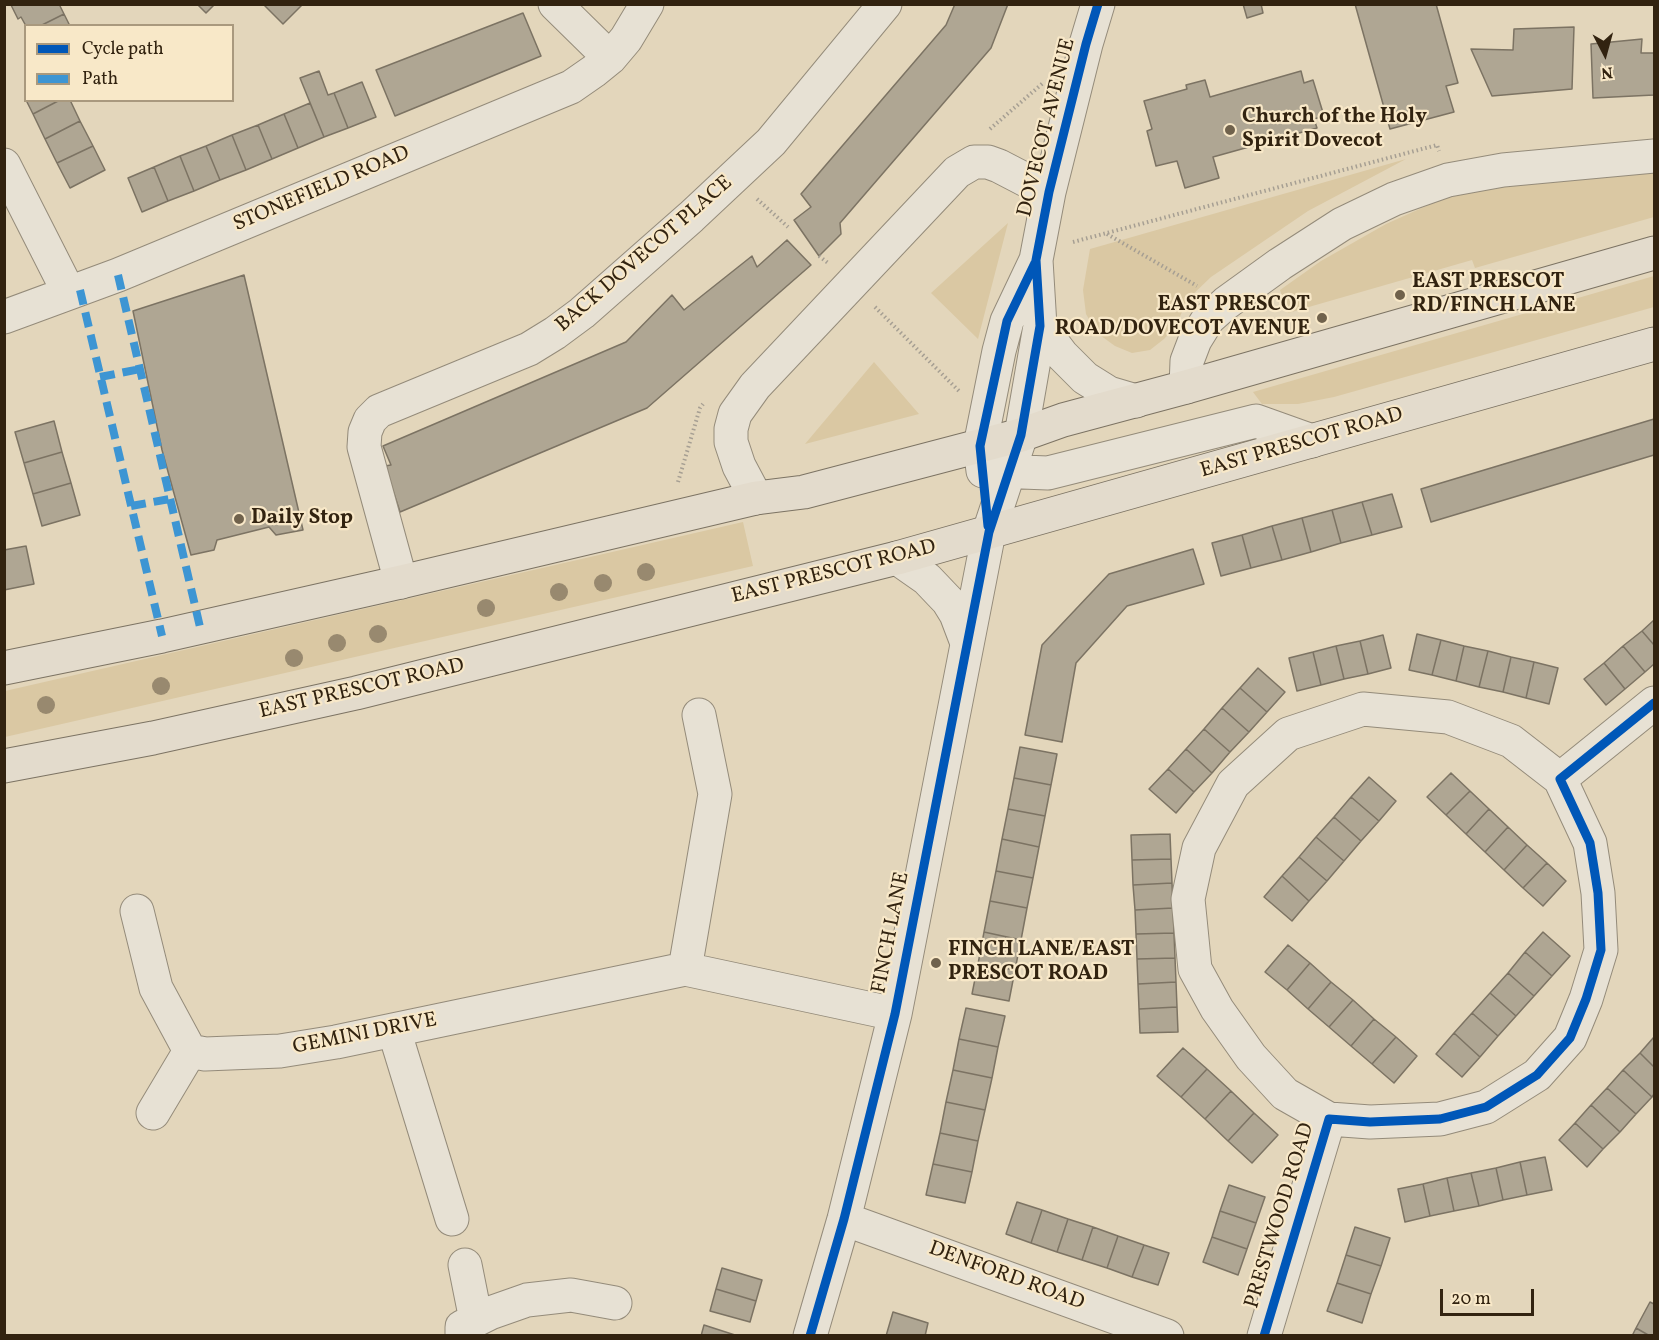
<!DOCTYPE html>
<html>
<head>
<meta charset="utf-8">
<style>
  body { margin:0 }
  #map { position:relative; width:1659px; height:1340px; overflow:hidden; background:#e3d6bb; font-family:Vollkorn,serif }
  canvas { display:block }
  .frame { position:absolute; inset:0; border:6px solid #322310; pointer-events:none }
  .legend { position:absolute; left:24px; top:24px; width:210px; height:78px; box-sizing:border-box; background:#f8e8c8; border:2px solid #a9997e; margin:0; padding:8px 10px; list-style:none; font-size:18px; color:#322310 }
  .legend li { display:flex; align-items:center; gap:12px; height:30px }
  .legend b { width:30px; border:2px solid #a9997e }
  .north { position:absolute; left:1575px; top:24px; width:60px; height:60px; -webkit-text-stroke:4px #f8e8c8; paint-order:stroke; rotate:174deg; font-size:16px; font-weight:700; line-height:24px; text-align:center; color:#322310 }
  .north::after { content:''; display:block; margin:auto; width:21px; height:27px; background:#322310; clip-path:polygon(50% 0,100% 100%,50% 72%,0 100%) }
  .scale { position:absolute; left:1440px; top:1289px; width:94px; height:27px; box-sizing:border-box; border:3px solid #322310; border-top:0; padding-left:8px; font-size:18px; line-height:21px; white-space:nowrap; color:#322310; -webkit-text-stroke:4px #f8e8c8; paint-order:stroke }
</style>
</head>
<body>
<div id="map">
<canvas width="1659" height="1340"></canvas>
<div class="frame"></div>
<ul class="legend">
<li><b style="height:8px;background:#0057b8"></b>Cycle path</li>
<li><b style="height:8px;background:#3d95d3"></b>Path</li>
</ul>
<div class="north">N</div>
<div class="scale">20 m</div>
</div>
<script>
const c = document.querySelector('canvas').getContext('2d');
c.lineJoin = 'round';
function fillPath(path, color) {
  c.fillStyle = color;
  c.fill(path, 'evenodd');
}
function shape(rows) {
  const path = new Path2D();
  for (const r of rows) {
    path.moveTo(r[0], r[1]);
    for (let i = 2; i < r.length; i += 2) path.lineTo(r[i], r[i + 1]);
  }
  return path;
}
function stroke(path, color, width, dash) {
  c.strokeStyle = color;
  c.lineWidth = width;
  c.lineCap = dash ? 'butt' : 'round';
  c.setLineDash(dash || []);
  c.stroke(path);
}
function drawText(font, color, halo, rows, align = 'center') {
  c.font = font + ' Vollkorn,serif';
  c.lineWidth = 4.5;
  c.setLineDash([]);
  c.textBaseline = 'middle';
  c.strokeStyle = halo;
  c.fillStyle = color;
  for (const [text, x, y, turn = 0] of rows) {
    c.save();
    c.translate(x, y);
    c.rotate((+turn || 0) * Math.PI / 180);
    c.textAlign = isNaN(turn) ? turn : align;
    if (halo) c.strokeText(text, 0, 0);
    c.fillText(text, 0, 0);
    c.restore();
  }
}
fillPath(shape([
  [1406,159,1308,211,1211,277,1187,300,1176,326,1164,339,1150,350,1132,353,1115,346,1097,333,1086,314,1083,290,1090,249],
  [1654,169,1654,217,1475,268,1472,260,1288,313,1280,290,1321,261,1386,224,1444,198,1507,183],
  [1008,223,978,339,931,293],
  [1654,276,1654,307,1334,397,1298,404,1262,404,1253,392],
  [874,362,919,414,805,444],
  [743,522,753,566,5,737,5,691]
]), '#dac8a3');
const building = shape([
  [13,4,59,4,64,14,40,26,26,26,21,17,18,19,11,5,13,4],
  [197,4,215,4,206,13,197,4],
  [263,4,303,4,283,24,263,4],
  [955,4,1008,4,991,48,840,223,841,234,819,256,794,220,811,207,801,194,946,25,955,4],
  [1243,4,1261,4,1263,13,1247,18,1243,4],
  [1355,4,1436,4,1458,83,1446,86,1454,112,1390,129,1355,4],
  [523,13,541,56,395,116,376,70,523,13],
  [64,14,70,26,40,26,64,14],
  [1574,27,1572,89,1492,96,1471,49,1513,50,1514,29,1574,27],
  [1642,39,1641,53,1654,53,1654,95,1593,98,1591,44,1642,39],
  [319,71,328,95,334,93,348,128,324,137,300,78,319,71],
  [1301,71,1304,83,1313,80,1324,116,1314,119,1317,128,1213,157,1219,178,1185,188,1177,161,1156,166,1147,131,1152,129,1144,101,1187,89,1186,85,1205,80,1210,97,1301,71],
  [362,82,376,117,348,128,334,93,362,82],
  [26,100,60,100,33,114,26,100],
  [60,100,70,100,80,121,45,139,33,114,60,100],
  [310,103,324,137,298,148,284,114,310,103],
  [284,114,298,148,272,159,258,125,284,114],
  [80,121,93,146,57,163,45,139,80,121],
  [258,125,272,159,246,170,232,135,258,125],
  [232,135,246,170,220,180,206,146,232,135],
  [93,146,105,170,70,188,57,163,93,146],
  [206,146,220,180,194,191,180,156,206,146],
  [180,156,194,191,168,201,154,167,180,156],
  [154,167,168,201,142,212,128,178,154,167],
  [787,240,811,265,647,408,400,512,385,466,391,465,383,446,626,342,672,295,684,310,752,256,757,267,787,240],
  [244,275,303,530,276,535,269,527,217,540,214,550,191,555,162,450,133,311,244,275],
  [1654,419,1654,455,1431,522,1421,489,1654,419],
  [54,421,62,452,24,463,15,432,54,421],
  [62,452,71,483,33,494,24,463,62,452],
  [71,483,80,515,42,526,33,494,71,483],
  [1392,494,1402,527,1372,535,1362,502,1392,494],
  [1362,502,1372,535,1341,543,1332,510,1362,502],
  [1332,510,1341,543,1311,552,1302,518,1332,510],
  [1302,518,1311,552,1282,560,1272,526,1302,518],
  [1272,526,1282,560,1251,568,1242,535,1272,526],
  [1242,535,1251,568,1221,576,1212,543,1242,535],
  [26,546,34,584,4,590,4,550,26,546],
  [1193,549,1204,584,1127,606,1076,663,1062,742,1025,735,1042,645,1109,574,1193,549],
  [1654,620,1654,645,1642,631,1654,620],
  [1642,631,1654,645,1654,664,1645,672,1623,646,1642,631],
  [1417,634,1441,640,1432,675,1409,670,1417,634],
  [1383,635,1391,668,1368,674,1360,641,1383,635],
  [1441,640,1464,646,1456,681,1432,675,1441,640],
  [1360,641,1368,674,1344,679,1336,646,1360,641],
  [1336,646,1344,679,1321,685,1313,652,1336,646],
  [1464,646,1488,651,1479,687,1456,681,1464,646],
  [1623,646,1645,672,1625,689,1604,663,1623,646],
  [1488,651,1511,657,1503,692,1479,687,1488,651],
  [1313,652,1321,685,1297,691,1289,658,1313,652],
  [1511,657,1534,662,1526,698,1503,692,1511,657],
  [1534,662,1558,668,1549,704,1526,698,1534,662],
  [1604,663,1625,689,1606,705,1584,679,1604,663],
  [1258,668,1285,692,1267,712,1240,688,1258,668],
  [1240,688,1267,712,1249,732,1222,708,1240,688],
  [1222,708,1249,732,1230,752,1204,729,1222,708],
  [1204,729,1230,752,1212,773,1186,749,1204,729],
  [1020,747,1057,754,1051,785,1014,778,1020,747],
  [1186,749,1212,773,1194,792,1168,769,1186,749],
  [1168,769,1194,792,1176,813,1149,789,1168,769],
  [1451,773,1470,791,1446,815,1427,797,1451,773],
  [1369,777,1396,801,1379,821,1351,797,1369,777],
  [1014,778,1051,785,1045,816,1008,809,1014,778],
  [1470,791,1489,809,1466,834,1446,815,1470,791],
  [1351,797,1379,821,1361,841,1334,817,1351,797],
  [1008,809,1045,816,1039,847,1002,839,1008,809],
  [1489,809,1508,827,1485,852,1466,834,1489,809],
  [1334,817,1361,841,1344,861,1316,837,1334,817],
  [1508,827,1527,845,1504,870,1485,852,1508,827],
  [1170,834,1171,859,1132,860,1131,835,1170,834],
  [1316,837,1344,861,1327,881,1299,857,1316,837],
  [1002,839,1039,847,1033,878,996,871,1002,839],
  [1527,845,1547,863,1523,888,1504,870,1527,845],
  [1299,857,1327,881,1309,901,1282,876,1299,857],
  [1171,859,1172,883,1133,885,1132,860,1171,859],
  [1547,863,1566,881,1543,906,1523,888,1547,863],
  [996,871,1033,878,1027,908,990,901,996,871],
  [1282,876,1309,901,1292,921,1264,897,1282,876],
  [1172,883,1173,908,1135,910,1133,885,1172,883],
  [990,901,1027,908,1021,940,984,932,990,901],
  [1173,908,1174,933,1136,934,1135,910,1173,908],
  [984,932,1021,940,1015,970,978,964,984,932],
  [1543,932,1570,956,1552,976,1525,952,1543,932],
  [1174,933,1175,958,1137,959,1136,934,1174,933],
  [1288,945,1310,963,1287,990,1265,972,1288,945],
  [1525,952,1552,976,1534,996,1508,973,1525,952],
  [1175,958,1176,982,1138,984,1137,959,1175,958],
  [1310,963,1331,982,1308,1009,1287,990,1310,963],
  [978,964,1015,970,1009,1001,972,994,978,964],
  [1508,973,1534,996,1516,1016,1490,993,1508,973],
  [1176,982,1177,1007,1139,1009,1138,984,1176,982],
  [1331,982,1353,1000,1329,1027,1308,1009,1331,982],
  [1490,993,1516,1016,1498,1036,1472,1013,1490,993],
  [1353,1000,1374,1019,1351,1046,1329,1027,1353,1000],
  [1177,1007,1178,1032,1140,1033,1139,1009,1177,1007],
  [966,1008,1005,1016,998,1047,959,1039,966,1008],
  [1472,1013,1498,1036,1480,1057,1454,1033,1472,1013],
  [1374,1019,1396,1037,1372,1064,1351,1046,1374,1019],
  [1454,1033,1480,1057,1462,1077,1436,1054,1454,1033],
  [1396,1037,1417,1056,1394,1083,1372,1064,1396,1037],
  [1654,1037,1654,1067,1640,1053,1654,1037],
  [959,1039,998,1047,992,1078,953,1070,959,1039],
  [1183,1048,1207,1069,1181,1097,1157,1076,1183,1048],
  [1640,1053,1654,1067,1654,1094,1652,1097,1623,1070,1640,1053],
  [1207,1069,1231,1091,1205,1119,1181,1097,1207,1069],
  [953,1070,992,1078,985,1110,946,1102,953,1070],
  [1623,1070,1652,1097,1636,1114,1607,1088,1623,1070],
  [1607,1088,1636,1114,1620,1132,1591,1105,1607,1088],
  [1231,1091,1254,1113,1228,1141,1205,1119,1231,1091],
  [946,1102,985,1110,978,1141,940,1133,946,1102],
  [1591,1105,1620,1132,1603,1149,1575,1123,1591,1105],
  [1254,1113,1278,1135,1252,1163,1228,1141,1254,1113],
  [1575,1123,1603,1149,1587,1167,1559,1140,1575,1123],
  [940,1133,978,1141,972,1172,933,1164,940,1133],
  [1545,1157,1552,1190,1527,1195,1520,1162,1545,1157],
  [1520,1162,1527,1195,1503,1200,1496,1168,1520,1162],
  [933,1164,972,1172,965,1203,926,1195,933,1164],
  [1496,1168,1503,1200,1479,1206,1471,1173,1496,1168],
  [1471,1173,1479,1206,1454,1211,1447,1178,1471,1173],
  [1447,1178,1454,1211,1430,1216,1423,1184,1447,1178],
  [1423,1184,1430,1216,1405,1222,1398,1189,1423,1184],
  [1229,1185,1265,1197,1256,1223,1220,1211,1229,1185],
  [1017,1202,1042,1210,1031,1243,1006,1234,1017,1202],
  [1042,1210,1068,1219,1057,1252,1031,1243,1042,1210],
  [1220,1211,1256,1223,1247,1249,1212,1237,1220,1211],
  [1068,1219,1093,1227,1082,1260,1057,1252,1068,1219],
  [1093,1227,1118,1236,1107,1268,1082,1260,1093,1227],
  [1355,1227,1390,1238,1381,1266,1346,1255,1355,1227],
  [1118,1236,1144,1245,1132,1277,1107,1268,1118,1236],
  [1212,1237,1247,1249,1238,1275,1203,1262,1212,1237],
  [1144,1245,1169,1253,1158,1285,1132,1277,1144,1245],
  [1346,1255,1381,1266,1371,1294,1337,1283,1346,1255],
  [722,1268,762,1280,756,1301,716,1289,722,1268],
  [1337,1283,1371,1294,1362,1323,1327,1311,1337,1283],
  [716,1289,756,1301,750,1322,710,1311,716,1289],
  [1650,1302,1654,1304,1654,1336,1650,1336,1636,1328,1650,1302],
  [893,1312,928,1323,925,1336,886,1336,893,1312],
  [704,1325,738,1336,701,1336,704,1325],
  [1636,1328,1650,1336,1632,1336,1636,1328]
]);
fillPath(building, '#afa693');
stroke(building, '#7c7363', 1.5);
const minor = shape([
  [555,4,610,58],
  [4,165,69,293],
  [4,317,118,275,571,87,594,71,610,58,626,39,647,4],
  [1040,326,1062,355,1085,378,1109,393,1136,401],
  [1186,387,1187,361,1195,340,1208,319,1226,303,1280,264,1342,224,1394,199,1448,180,1503,170,1654,156],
  [992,458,1010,469,1022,472,1048,473,1256,421,1312,441],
  [983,471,980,446,999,351,1007,321,1035,262],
  [756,498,739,466,731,442,731,429,735,414,755,386,957,172,974,162,988,162,999,166,1049,192],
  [897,558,927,579,948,601,956,614,967,643],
  [401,582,364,447,365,432,370,420,379,411,529,349,555,333,582,313,691,217,771,142,885,4],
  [137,911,156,988,190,1051,205,1054,280,1051,336,1042,685,969,895,1014],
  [685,969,715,794,699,715],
  [394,1030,452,1219],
  [153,1113,190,1051],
  [1329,1119,1285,1094,1251,1057,1217,1009,1195,969,1188,899,1199,848,1233,784,1288,734,1363,709,1448,717,1511,741,1560,779],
  [844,1219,1167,1336],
  [465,1265,476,1320],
  [462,1336,462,1327,490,1313,527,1300,571,1295,615,1303],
  [810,1336,844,1219,895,1014,989,532,1021,435,1040,326,1036,260,1049,192,1086,44,1098,4],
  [1264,1336,1329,1119,1370,1122,1440,1119,1486,1107,1537,1075,1570,1038,1586,999,1601,950,1598,893,1590,843,1560,779,1654,703]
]);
const highway = shape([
  [4,668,162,636,401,582,756,498,804,492,1021,435,1063,420,1186,387,1654,253],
  [4,766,153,738,356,693,897,558,1654,344]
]);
stroke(minor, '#948b7a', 35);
stroke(highway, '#7c7363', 35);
stroke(shape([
  [990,129,1043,83],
  [757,199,788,227],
  [1107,234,1197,286],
  [1073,242,1437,145,1439,151],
  [819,256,828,263],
  [875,307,959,391],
  [678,482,700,408,703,404]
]), '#a69f93', 4, [1.5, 3]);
stroke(minor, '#e7e1d4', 33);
stroke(highway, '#e3dbcc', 33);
stroke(shape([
  [118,275,200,627],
  [80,290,162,636],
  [100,377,140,369],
  [131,506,170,499]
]), '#3d95d3', 8, [15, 8]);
stroke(shape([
  [988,526,980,446,1007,321,1035,263],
  [810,1336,844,1219,895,1014,989,532,1021,435,1040,326,1036,260,1049,192,1086,44,1098,4],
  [1264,1336,1329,1119,1370,1122,1440,1119,1486,1107,1537,1075,1570,1038,1586,999,1601,950,1598,893,1590,843,1560,779,1654,703]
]), '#0057b8', 9);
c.fillStyle = '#98896f';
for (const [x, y] of [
  [646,572],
  [603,583],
  [559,592],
  [486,608],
  [378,634],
  [337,643],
  [294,658],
  [161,686],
  [46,705]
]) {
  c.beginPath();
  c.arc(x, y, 9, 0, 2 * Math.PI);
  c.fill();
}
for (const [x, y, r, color] of [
  [1230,130,6,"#70624c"],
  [1400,295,6,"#70624c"],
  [1322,318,6,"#70624c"],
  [239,519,6,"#70624c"],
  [936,963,6,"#70624c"]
]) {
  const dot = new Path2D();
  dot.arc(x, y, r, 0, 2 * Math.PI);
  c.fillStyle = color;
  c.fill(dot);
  stroke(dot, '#f8e8c8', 2);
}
drawText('bold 21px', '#322310', '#f8e8c8', [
  ["Church of the Holy",1242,118],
  ["Spirit Dovecot",1242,142],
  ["EAST PRESCOT",1412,283],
  ["RD/FINCH LANE",1412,307],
  ["EAST PRESCOT",1310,306,"right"],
  ["ROAD/DOVECOT AVENUE",1310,330,"right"],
  ["Daily Stop",251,519],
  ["FINCH LANE/EAST",948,951],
  ["PRESCOT ROAD",948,975]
], 'left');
drawText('21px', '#322310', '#f8e8c8', [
  ["DOVECOT AVENUE",1048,128,-76],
  ["STONEFIELD ROAD",322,190,-23],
  ["BACK DOVECOT PLACE",645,255,-41],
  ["EAST PRESCOT ROAD",1302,444,-16],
  ["EAST PRESCOT ROAD",834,573,-14],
  ["EAST PRESCOT ROAD",362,690,-13],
  ["FINCH LANE",892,933,-79],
  ["GEMINI DRIVE",365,1035,-11],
  ["PRESTWOOD ROAD",1281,1216,-73],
  ["DENFORD ROAD",1006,1277,20]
]);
</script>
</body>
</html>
